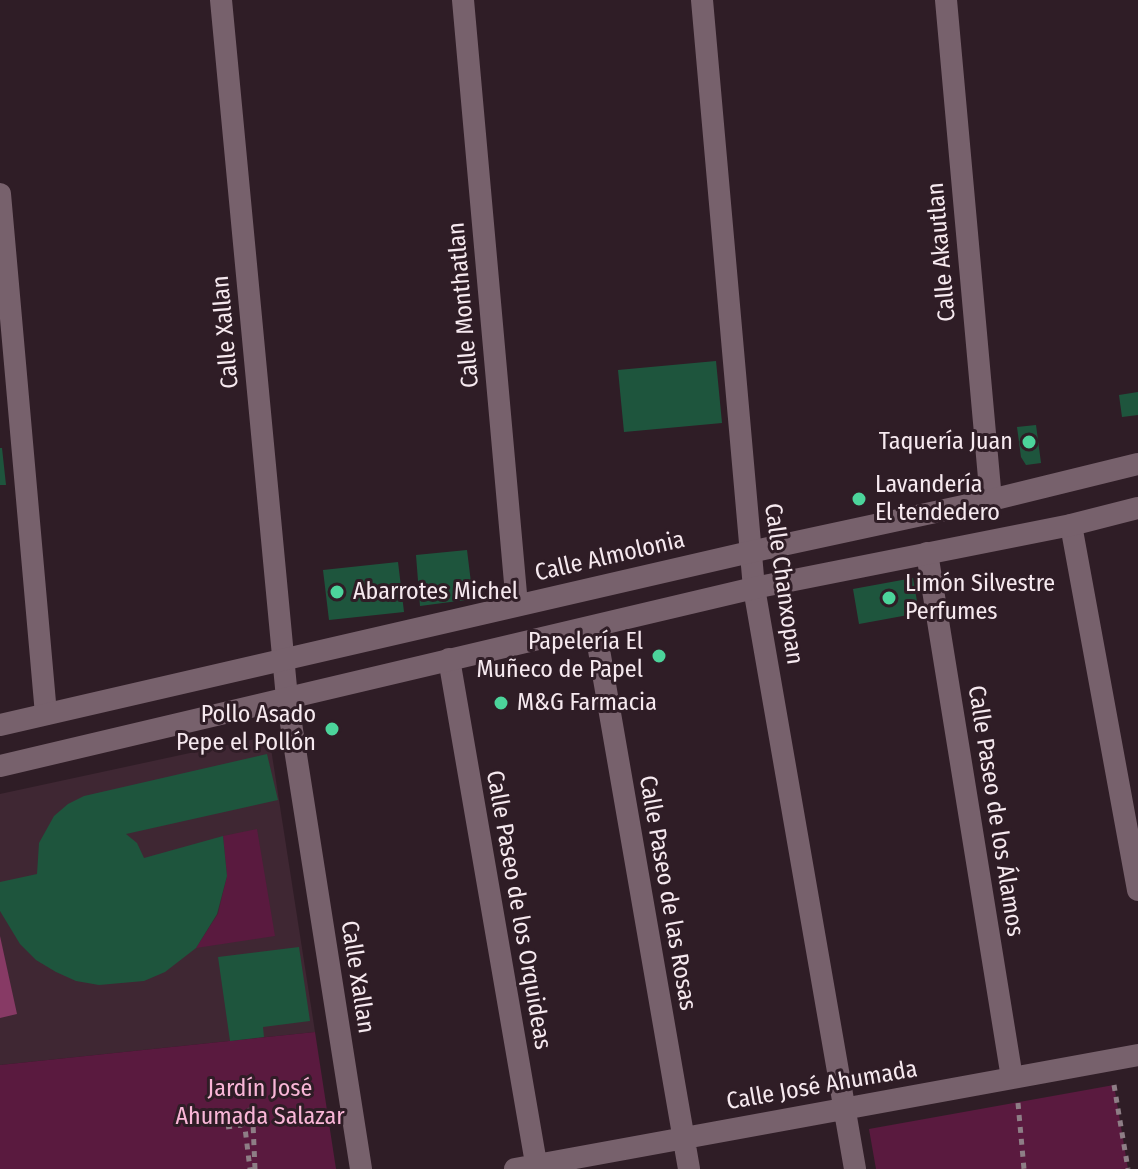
<!DOCTYPE html>
<html>
<head>
<meta charset="utf-8">
<style>
  body { margin:0 }
  canvas { display:block; background:#2f1d26 }
</style>
</head>
<body>
<canvas width="1138" height="1169"></canvas>
<script>
const c = document.querySelector('canvas').getContext('2d');
c.lineJoin = 'round';
function fillPath(path, color) {
  c.fillStyle = color;
  c.fill(path, 'evenodd');
}
function shape(rows) {
  const path = new Path2D();
  for (const r of rows) {
    path.moveTo(r[0], r[1]);
    for (let i = 2; i < r.length; i += 2) path.lineTo(r[i], r[i + 1]);
  }
  return path;
}
function stroke(path, color, width, dash) {
  c.strokeStyle = color;
  c.lineWidth = width;
  c.lineCap = dash ? 'butt' : 'round';
  c.setLineDash(dash || []);
  c.stroke(path);
}
function drawText(font, color, halo, rows, align = 'center') {
  c.font = font + ' "Fira Sans Condensed",sans-serif';
  c.lineWidth = 6;
  c.setLineDash([]);
  c.textBaseline = 'middle';
  c.strokeStyle = halo;
  c.fillStyle = color;
  for (const [text, x, y, turn = 0] of rows) {
    c.save();
    c.translate(x, y);
    c.rotate((+turn || 0) * Math.PI / 180);
    c.textAlign = isNaN(turn) ? turn : align;
    if (halo) c.strokeText(text, 0, 0);
    c.fillText(text, 0, 0);
    c.restore();
  }
}
fillPath(shape([
  [269,736,315,1032,0,1065,0,794]
]), '#3f2733');
fillPath(shape([
  [257,829,275,936,196,948,218,914,227,876,223,836],
  [315,1032,336,1169,0,1169,0,1065],
  [1114,1085,1128,1169,876,1169,869,1129]
]), '#5a1a3f');
fillPath(shape([
  [0,936,17,1014,0,1018]
]), '#873a65');
fillPath(shape([
  [716,361,722,423,624,432,618,370],
  [1138,392,1138,415,1122,417,1119,395],
  [1036,425,1041,463,1026,465,1021,457,1017,427],
  [0,448,2,448,6,485,0,485],
  [467,550,473,599,420,606,416,555],
  [398,562,404,612,329,620,323,570],
  [913,578,919,613,859,624,853,589],
  [267,754,278,800,126,834,137,843,144,858,223,836,227,876,217,914,196,948,165,972,144,981,99,985,76,981,56,972,36,960,20,944,0,911,0,882,37,874,39,843,54,816,68,804,84,796],
  [299,947,310,1021,263,1027,264,1037,230,1041,218,957]
]), '#1e553d');
stroke(shape([
  [1114,1085,1128,1169],
  [1018,1103,1024,1169],
  [224,1116,259,1108],
  [226,1127,242,1125,245,1128,250,1169],
  [255,1169,253,1123,260,1122]
]), '#8e7e86', 5, [6, 6]);
stroke(shape([
  [221,0,287,698,361,1169],
  [463,0,517,605],
  [702,0,754,588,855,1169],
  [946,0,991,500],
  [0,194,46,714],
  [1071,525,1138,890],
  [927,553,1012,1078],
  [595,627,689,1169],
  [449,659,537,1169],
  [515,1169,1138,1055]
]), '#77616c', 22);
stroke(shape([
  [0,725,750,552,991,500,1138,464],
  [0,766,754,588,1071,525,1138,508]
]), '#77616c', 22);
for (const [x, y, r, color] of [
  [1029,442,8,"#4cd49b"],
  [859,499,8,"#4cd49b"],
  [337,592,8,"#4cd49b"],
  [889,598,8,"#4cd49b"],
  [659,656,8,"#4cd49b"],
  [501,703,8,"#4cd49b"],
  [332,729,8,"#4cd49b"]
]) {
  const dot = new Path2D();
  dot.arc(x, y, r, 0, 2 * Math.PI);
  c.fillStyle = color;
  c.fill(dot);
  stroke(dot, '#2f1d26', 3);
}
drawText('24px', '#f6e9ef', '#2f1d26', [
  ["Calle Akautlan",942,252,-95],
  ["Calle Monthatlan",464,305,-95],
  ["Calle Xallan",226,332,-95],
  ["Calle Almolonia",610,557,-13],
  ["Calle Chanxopan",783,584,82],
  ["Calle Paseo de los Álamos",995,811,81],
  ["Calle Paseo de las Rosas",667,893,80],
  ["Calle Paseo de los Orquideas",518,910,80],
  ["Calle Xallan",357,977,81],
  ["Calle José Ahumada",822,1086,-10]
]);
drawText('24px', '#f6e9ef', '#2f1d26', [
  ["Taquería Juan",1013,442,"right"],
  ["Lavandería",875,485],
  ["El tendedero",875,513],
  ["Limón Silvestre",905,584],
  ["Perfumes",905,612],
  ["Abarrotes Michel",353,592],
  ["Papelería El",643,642,"right"],
  ["Muñeco de Papel",643,670,"right"],
  ["M&G Farmacia",517,703],
  ["Pollo Asado",316,715,"right"],
  ["Pepe el Pollón",316,743,"right"]
], 'left');
drawText('24px', '#f9b6d7', '#2f1d26', [
  ["Jardín José",260,1089],
  ["Ahumada Salazar",260,1117]
]);
</script>
</body>
</html>
